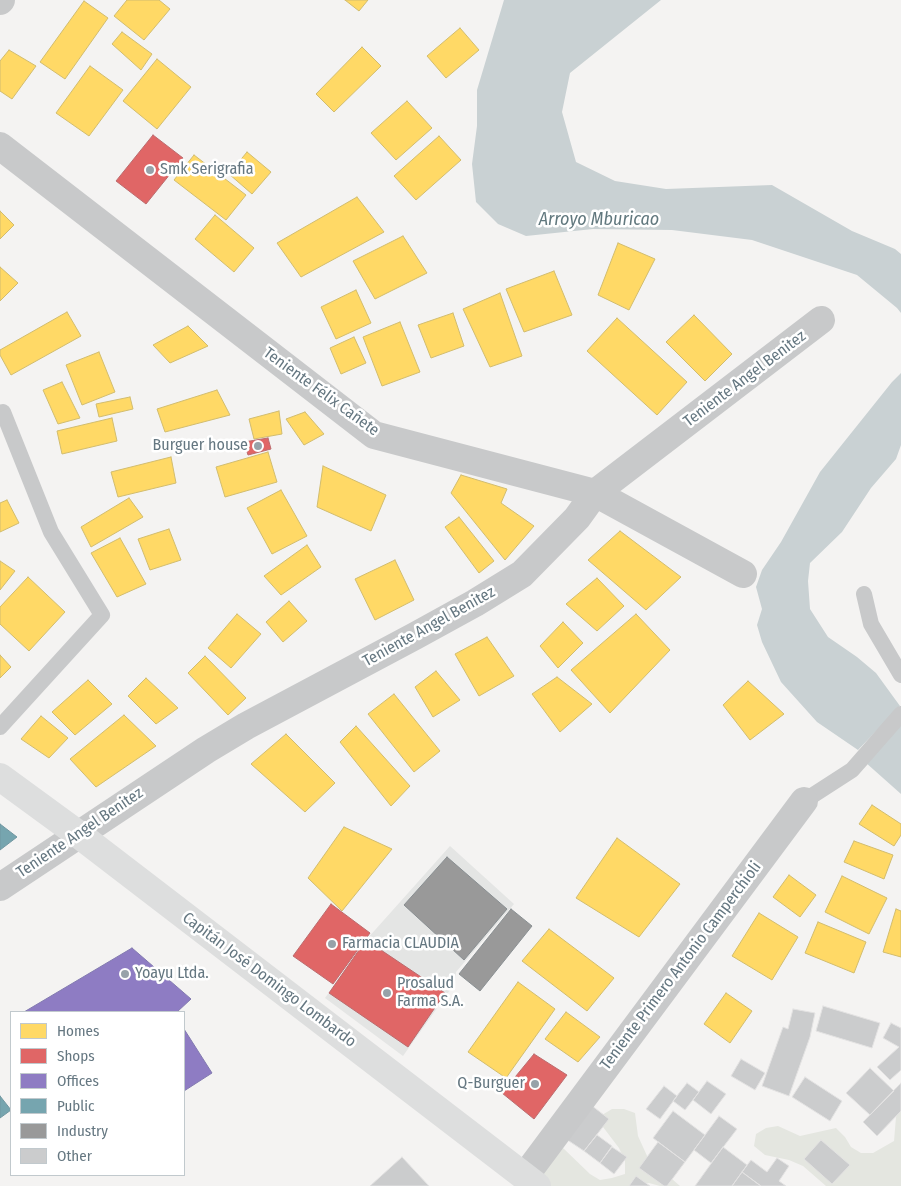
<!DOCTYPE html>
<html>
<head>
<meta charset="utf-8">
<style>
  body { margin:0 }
  #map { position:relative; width:901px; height:1186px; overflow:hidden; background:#f4f3f2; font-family:"Fira Sans Condensed",sans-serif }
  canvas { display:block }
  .legend { position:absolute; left:10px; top:1011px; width:175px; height:165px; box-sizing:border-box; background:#fff; border:1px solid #c1c9cd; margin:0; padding:6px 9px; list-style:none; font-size:15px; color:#657781 }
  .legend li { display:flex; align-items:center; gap:10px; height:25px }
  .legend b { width:25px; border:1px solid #c1c9cd }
</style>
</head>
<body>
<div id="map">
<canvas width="901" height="1186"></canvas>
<ul class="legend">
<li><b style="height:14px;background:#ffd966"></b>Homes</li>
<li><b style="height:14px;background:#e06666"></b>Shops</li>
<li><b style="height:14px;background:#8e7cc3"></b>Offices</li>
<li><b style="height:14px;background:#76a5af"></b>Public</li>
<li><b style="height:14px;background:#999"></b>Industry</li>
<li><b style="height:14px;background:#cbcccd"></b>Other</li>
</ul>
</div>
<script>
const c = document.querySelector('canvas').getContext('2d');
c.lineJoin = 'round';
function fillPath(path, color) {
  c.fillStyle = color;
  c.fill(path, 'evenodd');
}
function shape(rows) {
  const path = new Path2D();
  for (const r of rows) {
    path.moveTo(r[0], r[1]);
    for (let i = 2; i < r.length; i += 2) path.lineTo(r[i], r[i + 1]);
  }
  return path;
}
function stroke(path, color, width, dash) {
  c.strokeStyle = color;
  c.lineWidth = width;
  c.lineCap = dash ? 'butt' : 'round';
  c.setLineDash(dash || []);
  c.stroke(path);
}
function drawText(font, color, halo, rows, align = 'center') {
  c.font = font + ' "Fira Sans Condensed",sans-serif';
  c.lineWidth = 5;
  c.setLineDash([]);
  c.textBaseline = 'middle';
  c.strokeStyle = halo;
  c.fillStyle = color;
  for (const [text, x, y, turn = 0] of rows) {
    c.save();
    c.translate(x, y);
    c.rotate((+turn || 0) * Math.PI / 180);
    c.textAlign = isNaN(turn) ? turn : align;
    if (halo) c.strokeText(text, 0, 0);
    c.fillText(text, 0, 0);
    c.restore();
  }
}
fillPath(shape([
  [450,846,514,904,456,972,455,983,403,1056,325,998,367,939]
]), '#e4e5e4');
fillPath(shape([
  [901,1108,901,1186,826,1186,803,1166,789,1160,765,1155,754,1146,756,1134,766,1128,778,1126,800,1136,836,1128,845,1137,851,1147,861,1153,873,1153,894,1141,896,1117],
  [612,1109,624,1109,635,1113,638,1136,648,1158,680,1186,660,1186,649,1183,633,1186,544,1186,543,1159,563,1148,590,1174,600,1180,612,1178,625,1174,625,1161,619,1148,603,1127,602,1115]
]), '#e4e6e0');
fillPath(shape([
  [504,0,661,0,570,73,562,112,576,162,615,181,666,189,772,185,852,231,895,249,901,254,901,313,897,308,857,275,752,240,672,230,593,229,526,236,498,224,476,202,472,164,477,126,477,90],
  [901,373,901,445,896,459,871,488,842,532,810,563,808,581,810,609,828,637,857,657,876,673,900,706,858,750,817,722,781,682,762,642,757,625,762,609,756,587,762,570,781,542,820,472,892,382],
  [901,724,901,794,865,762]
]), '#c9d1d3');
const homes = shape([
  [127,0,159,0,170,9,144,40,114,16,127,0],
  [345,0,368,0,359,11,345,0],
  [84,1,108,18,65,79,40,62,84,1],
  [460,28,479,50,446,78,427,56,460,28],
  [122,32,152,54,141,70,112,44,122,32],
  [362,47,381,66,334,112,316,94,362,47],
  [9,50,36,66,12,99,0,91,0,61,9,50],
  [157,59,191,87,157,129,123,101,157,59],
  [90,66,123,90,89,136,56,113,90,66],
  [407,101,432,128,396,160,371,133,407,101],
  [439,136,461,160,416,200,394,176,439,136],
  [247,152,271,172,252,194,229,174,247,152],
  [194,155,246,195,226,220,174,180,194,155],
  [357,197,384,232,301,277,277,243,357,197],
  [0,211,14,225,0,239,0,211],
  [215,215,254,248,234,272,195,239,215,215],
  [403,236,427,273,375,299,353,261,403,236],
  [618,243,655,259,629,310,598,295,618,243],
  [0,267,18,283,0,301,0,267],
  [554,271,572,315,524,332,506,289,554,271],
  [356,290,371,323,336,339,321,307,356,290],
  [500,293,522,356,490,367,463,309,500,293],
  [67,312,81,336,11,375,0,355,0,350,67,312],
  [453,313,464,346,431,358,418,325,453,313],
  [694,315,732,354,705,381,666,342,694,315],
  [617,318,687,382,657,415,587,351,617,318],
  [400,322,420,372,382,386,363,337,400,322],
  [188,326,208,346,170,363,153,345,188,326],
  [354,337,366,363,341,374,330,348,354,337],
  [99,352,115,392,82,405,66,365,99,352],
  [62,382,80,418,58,424,43,390,62,382],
  [217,390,230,415,165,432,157,409,217,390],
  [130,397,133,409,99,417,96,404,130,397],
  [279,411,282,434,254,439,249,419,279,411],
  [305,412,324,434,304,445,286,419,305,412],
  [112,418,117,441,62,454,57,431,112,418],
  [268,452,277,482,225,497,216,467,268,452],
  [171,457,176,483,118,497,111,472,171,457],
  [323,466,386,495,371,531,317,507,323,466],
  [461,475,507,489,501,503,534,526,505,560,451,493,461,475],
  [281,490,307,536,272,554,247,508,281,490],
  [129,498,143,517,91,547,81,527,129,498],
  [7,500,19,523,0,532,0,503,7,500],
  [459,517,494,561,479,573,445,527,459,517],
  [169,529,181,560,150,570,138,539,169,529],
  [620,531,681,577,646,610,588,560,620,531],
  [120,538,146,584,117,597,91,553,120,538],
  [307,545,321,567,281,595,264,576,307,545],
  [395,560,414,600,375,620,355,579,395,560],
  [0,561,15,571,0,590,0,561],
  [28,577,65,612,29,651,0,624,0,607,28,577],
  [597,578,624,606,597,631,566,604,597,578],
  [289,601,307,621,283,642,266,622,289,601],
  [237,614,261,634,231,668,208,648,237,614],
  [636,614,670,650,610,713,571,670,636,614],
  [563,622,583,643,558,668,540,646,563,622],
  [487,637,514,676,479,696,455,654,487,637],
  [0,655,11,667,0,678,0,655],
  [205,656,246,698,228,715,188,673,205,656],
  [436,671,460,700,433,717,415,687,436,671],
  [557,677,592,704,560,732,532,694,557,677],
  [146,678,178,708,156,724,128,696,146,678],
  [88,680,112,704,75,735,52,712,88,680],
  [748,681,784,714,750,740,723,705,748,681],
  [394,694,440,751,414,772,368,714,394,694],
  [124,715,156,746,96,787,70,759,124,715],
  [41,716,68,738,49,758,21,739,41,716],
  [356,726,410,786,391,806,340,742,356,726],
  [286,734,335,783,305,812,251,764,286,734],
  [872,805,901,824,901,835,894,846,859,824,872,805],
  [344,827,392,849,342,911,308,878,344,827],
  [617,838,680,884,639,937,576,898,617,838],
  [854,841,893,855,884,879,844,862,854,841],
  [789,875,816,895,800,917,773,897,789,875],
  [842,876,887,898,869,934,825,912,842,876],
  [896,909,901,911,901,957,883,952,896,909],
  [759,913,798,937,772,980,732,956,759,913],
  [818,922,866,942,854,973,805,953,818,922],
  [549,929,614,978,587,1011,522,961,549,929],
  [518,982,555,1009,506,1078,468,1052,518,982],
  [726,993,752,1011,730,1043,704,1024,726,993],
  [566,1012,600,1037,578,1062,545,1039,566,1012]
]);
fillPath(homes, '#ffd966');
stroke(homes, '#d1bc6e', 1);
const shops = shape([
  [153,135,183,158,146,204,116,181,153,135],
  [268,438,271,449,248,455,244,442,268,438],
  [331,904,370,933,333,984,293,956,331,904],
  [366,940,445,993,408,1047,329,993,366,940],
  [534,1054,567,1075,534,1119,502,1093,534,1054]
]);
fillPath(shops, '#e06666');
stroke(shops, '#bb6b6e', 1);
const offices = shape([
  [132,948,191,999,177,1012,24,1012,132,948],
  [184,1029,212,1073,184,1091,184,1029]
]);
fillPath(offices, '#8e7cc3');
stroke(offices, '#827aaf', 1);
const public = shape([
  [0,824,17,837,0,850,0,824],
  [0,1096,11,1110,0,1118,0,1096]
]);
fillPath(public, '#76a5af');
stroke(public, '#7197a1', 1);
const industry = shape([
  [447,857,507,909,464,960,404,905,447,857],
  [511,909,532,926,480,991,459,974,511,909]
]);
fillPath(industry, '#999');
stroke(industry, '#898f92', 1);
const building = shape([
  [823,1006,880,1023,872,1048,816,1031,823,1006],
  [793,1009,815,1013,810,1037,789,1096,762,1086,783,1027,788,1029,793,1009],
  [891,1023,901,1028,901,1070,890,1080,877,1067,899,1047,883,1038,891,1023],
  [741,1059,765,1073,755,1090,731,1076,741,1059],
  [870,1068,894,1091,870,1115,846,1093,870,1068],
  [805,1077,842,1101,830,1121,792,1097,805,1077],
  [707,1081,726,1094,711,1114,693,1100,707,1081],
  [687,1083,699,1092,685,1110,673,1101,687,1083],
  [901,1083,901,1111,877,1136,863,1122,901,1083],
  [664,1086,677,1096,660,1119,646,1109,664,1086],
  [591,1105,609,1119,584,1151,566,1139,591,1105],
  [673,1111,705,1135,685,1162,653,1138,673,1111],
  [719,1116,737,1129,711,1163,694,1150,719,1116],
  [597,1135,612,1146,600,1163,584,1151,597,1135],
  [821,1140,850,1165,832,1184,804,1159,821,1140],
  [658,1142,685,1162,667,1186,664,1186,639,1168,658,1142],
  [612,1147,627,1157,614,1174,600,1163,612,1147],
  [723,1147,747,1165,732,1186,695,1186,723,1147],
  [402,1157,429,1186,370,1186,402,1157],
  [777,1158,789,1166,779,1181,786,1186,761,1186,742,1172,751,1160,767,1172,777,1158],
  [742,1172,758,1184,761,1186,732,1186,742,1172],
  [636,1176,650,1186,629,1186,636,1176]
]);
fillPath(building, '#cbcccd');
stroke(building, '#e3e2e2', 1);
stroke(shape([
  [864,594,871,624,901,675],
  [0,727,102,615,51,532,3,412],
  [804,801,852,770,901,714]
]), '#c8c9ca', 16);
stroke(shape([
  [0,1,1,0],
  [0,146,374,435,595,493,743,574],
  [0,887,206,750,246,726,415,636,475,603,522,574,577,518,595,493,821,320],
  [525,1176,804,801]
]), '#c8c9ca', 28);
stroke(shape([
  [0,777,78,834,537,1186]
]), '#dddede', 28);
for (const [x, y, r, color] of [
  [150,170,5,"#97a2a9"],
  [258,446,5,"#97a2a9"],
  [332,944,5,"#97a2a9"],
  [125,974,5,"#97a2a9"],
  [387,993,5,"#97a2a9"],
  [535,1084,5,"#97a2a9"]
]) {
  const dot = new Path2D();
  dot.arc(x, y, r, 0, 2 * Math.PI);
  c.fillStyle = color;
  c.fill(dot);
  stroke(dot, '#fff', 2);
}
drawText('16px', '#657781', '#fff', [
  ["Smk Serigrafia",160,170],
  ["Burguer house",248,446,"right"],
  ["Farmacia CLAUDIA",342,944],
  ["Yoayu Ltda.",135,974],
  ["Prosalud",397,984],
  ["Farma S.A.",397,1002],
  ["Q-Burguer",525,1084,"right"]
], 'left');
drawText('16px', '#657781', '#fff', [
  ["Teniente Angel Benitez",745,379,-37],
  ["Teniente Félix Cañete",321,392,36],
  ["Teniente Angel Benitez",429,627,-29],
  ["Teniente Angel Benitez",80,833,-34],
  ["Teniente Primero Antonio Camperchioli",681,966,-53],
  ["Capitán José Domingo Lombardo",269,980,37]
]);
drawText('italic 18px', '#61787e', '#fff', [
  ["Arroyo Mburicao",599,220]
]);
</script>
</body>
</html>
